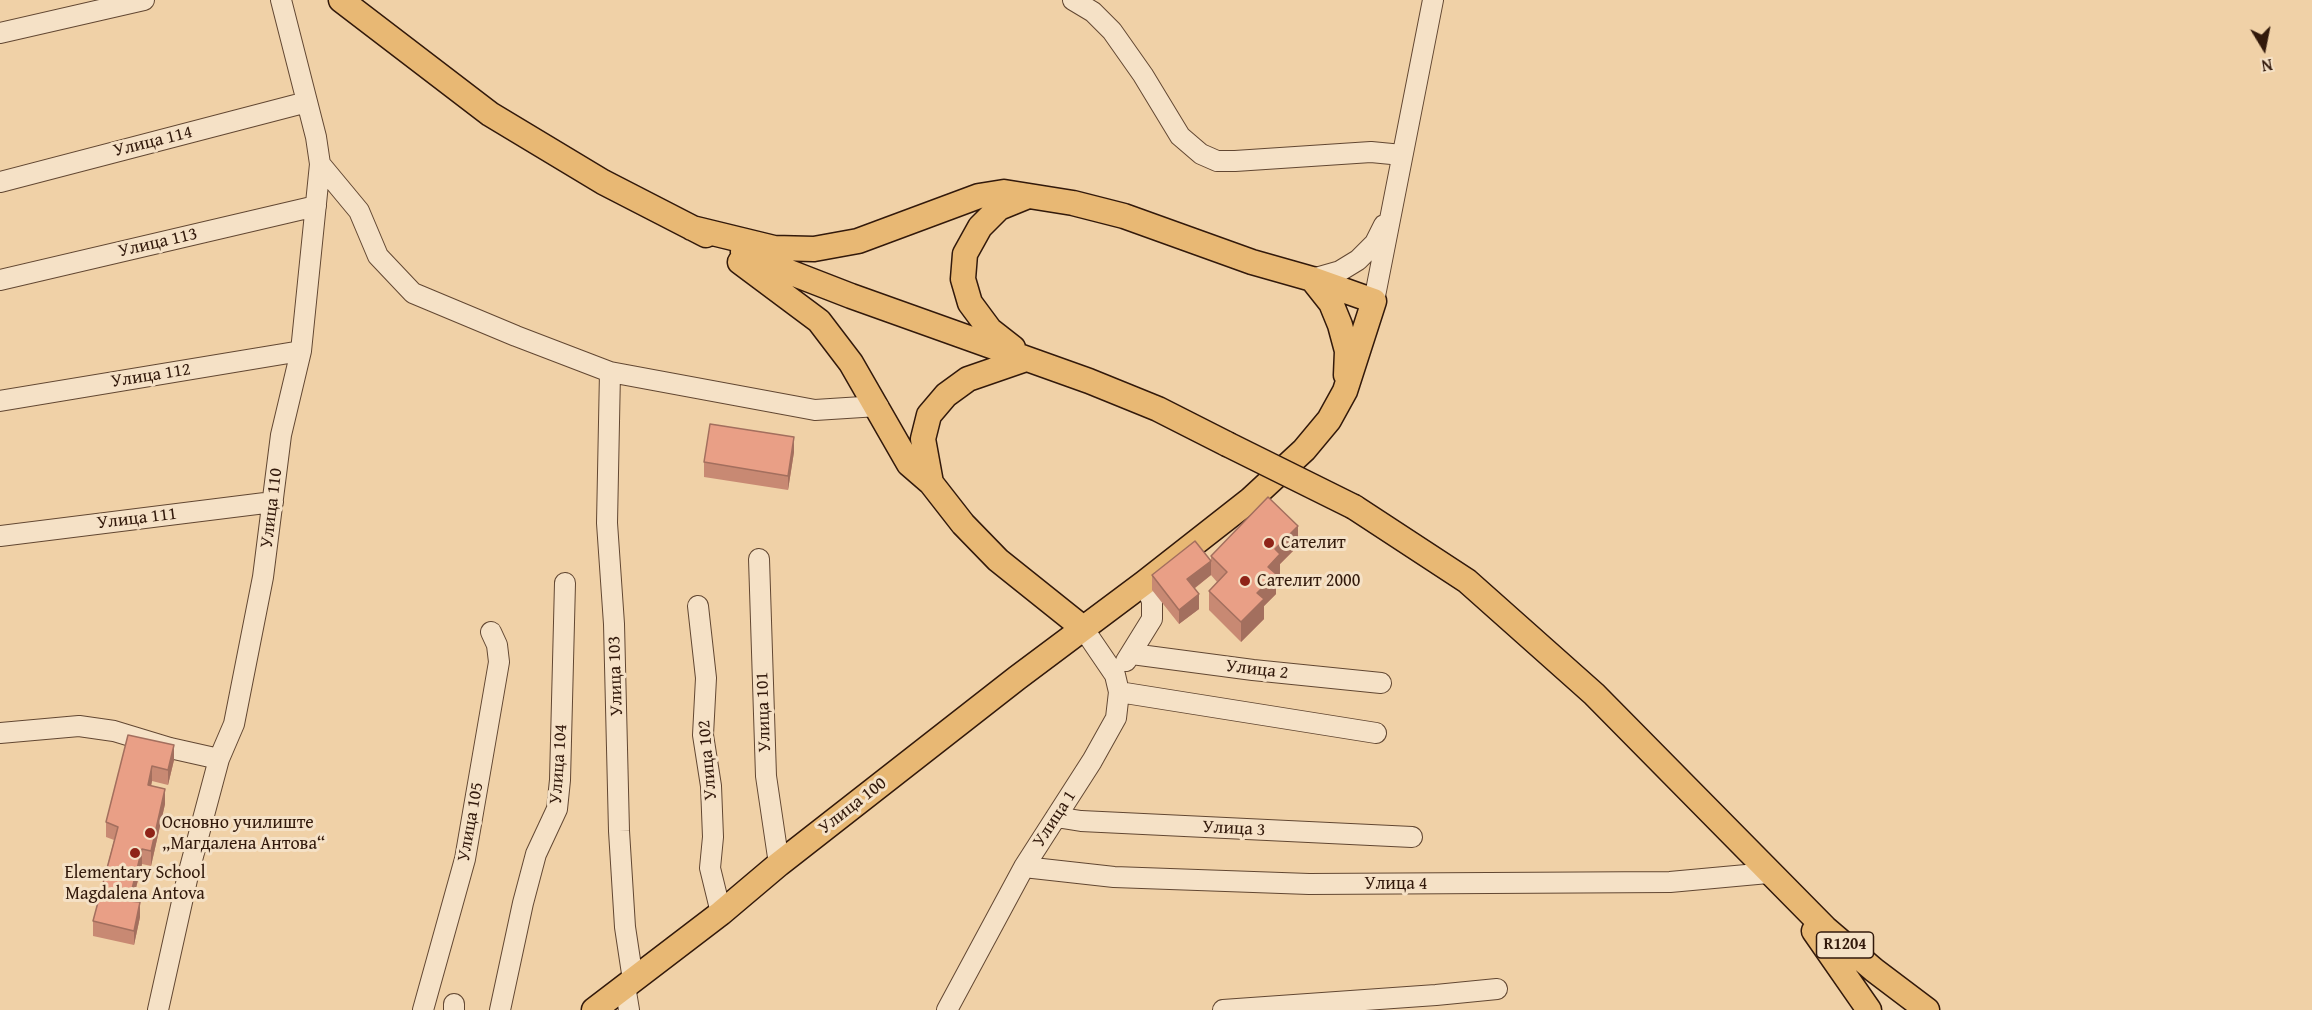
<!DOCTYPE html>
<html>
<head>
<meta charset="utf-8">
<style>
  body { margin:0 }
  #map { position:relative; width:2312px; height:1010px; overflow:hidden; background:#f0d1a7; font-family:"Gentium Book Plus",serif }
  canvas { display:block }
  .north { position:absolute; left:2234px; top:18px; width:60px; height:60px; -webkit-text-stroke:4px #f5e1c6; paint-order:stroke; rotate:170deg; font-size:16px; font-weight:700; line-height:24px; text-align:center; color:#32190b }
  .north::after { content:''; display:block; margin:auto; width:21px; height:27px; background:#32190b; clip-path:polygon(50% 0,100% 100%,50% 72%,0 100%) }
</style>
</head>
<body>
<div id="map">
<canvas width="2312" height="1010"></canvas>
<div class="north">N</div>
</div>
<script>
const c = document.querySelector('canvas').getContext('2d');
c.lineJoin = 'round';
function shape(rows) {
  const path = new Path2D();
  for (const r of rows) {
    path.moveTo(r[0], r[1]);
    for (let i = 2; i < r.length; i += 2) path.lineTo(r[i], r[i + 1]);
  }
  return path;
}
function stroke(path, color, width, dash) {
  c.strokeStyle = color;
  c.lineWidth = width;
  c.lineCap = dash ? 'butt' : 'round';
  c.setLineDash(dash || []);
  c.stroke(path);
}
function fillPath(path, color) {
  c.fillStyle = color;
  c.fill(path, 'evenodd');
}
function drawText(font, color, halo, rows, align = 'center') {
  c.font = font + ' "Gentium Book Plus",serif';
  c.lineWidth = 6;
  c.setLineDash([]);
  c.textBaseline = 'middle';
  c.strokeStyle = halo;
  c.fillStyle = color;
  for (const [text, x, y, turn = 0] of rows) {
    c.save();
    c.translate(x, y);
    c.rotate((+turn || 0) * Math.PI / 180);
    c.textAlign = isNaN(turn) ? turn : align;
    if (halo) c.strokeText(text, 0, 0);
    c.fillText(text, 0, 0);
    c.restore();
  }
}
const minor = shape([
  [1073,0,1093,12,1112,31,1143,75,1180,136,1201,154,1217,161,1235,161,1371,152,1402,155],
  [0,33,144,0],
  [320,164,359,211,378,256,413,293,516,336,610,372,815,410,878,406],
  [0,182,307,102],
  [1312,279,1340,271,1358,260,1375,243,1384,225],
  [0,280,316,206],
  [1374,301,1433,0],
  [610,372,607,523,614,624,619,831,625,927,633,980],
  [0,401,301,351],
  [0,536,273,502],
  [759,559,766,776,779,864],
  [698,606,706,678,703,735,711,786,713,837,710,868,721,913],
  [1132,654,1253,670,1381,683],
  [1126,661,1152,619,1152,601,1144,583],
  [1119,692,1376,733],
  [0,733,79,726,114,731,170,748,219,759],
  [1056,817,1081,821,1412,837],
  [1024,867,1114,877,1309,884,1670,882,1768,873],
  [625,986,629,1010],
  [158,1010,188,875,219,759,234,724,263,577,281,435,301,351,320,164,316,137,281,0],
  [423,1010,465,859,499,662,497,645,491,632],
  [454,1010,454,1004],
  [500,1010,523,903,536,854,557,809,560,780,565,583],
  [947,1010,1024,867,1092,761,1116,718,1119,692,1115,675,1083,628],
  [1223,1010,1436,995,1497,989]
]);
const major = shape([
  [341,0,490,114,603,182,706,235],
  [743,252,784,270,851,296,1089,381,1158,409,1227,444],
  [740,262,819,321,851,363,909,464,931,483,963,524,998,560,1083,628],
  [1312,279,1331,303,1340,325,1347,351,1346,375],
  [1013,348,990,330,970,303,963,279,965,254,980,227,999,208,1026,197],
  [931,483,923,439,929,415,946,395,968,379,1026,359],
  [1354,507,1467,581,1594,694,1825,928,1874,970,1927,1010],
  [1814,931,1869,1010],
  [594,1010,721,913,779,864,1017,678,1144,583,1250,500,1304,450,1329,420,1345,391,1374,301,1312,279,1252,262,1124,216,1073,203,1004,192,979,196,858,241,814,249,774,248,692,228]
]);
stroke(minor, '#624732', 22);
stroke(major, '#32190b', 27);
stroke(minor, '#f5e1c6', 20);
stroke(major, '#e8b874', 24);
const majorBridge = shape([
  [1227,444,1354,507]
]);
stroke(majorBridge, '#32190b', 27, []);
stroke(majorBridge, '#e8b874', 24);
fillPath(shape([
  [794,452,788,490,704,477,704,462],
  [1298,546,1280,564,1280,574,1276,578,1276,594,1264,606,1264,619,1241,642,1209,610,1209,591,1217,582,1211,575,1194,589,1199,609,1179,624,1152,590,1152,575,1211,561,1211,556],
  [128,735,174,760,168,785,152,781,151,786,165,804,151,866,142,864,133,901,140,917,134,945,93,936,93,921,114,840,106,837,106,822]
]), '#c88973');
fillPath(shape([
  [794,437,794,452,788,490,788,476],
  [1298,526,1298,546,1280,564,1280,574,1276,578,1276,594,1264,606,1264,619,1241,642,1241,622,1257,593,1275,549],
  [1211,561,1211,575,1187,594,1187,579],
  [1199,594,1199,609,1179,624,1179,610],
  [174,745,174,760,168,785,168,770],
  [152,766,152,781,148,800,148,785],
  [165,789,165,804,151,866,151,851],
  [142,849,142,864,129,915,129,901],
  [140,902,140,917,134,945,134,931]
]), '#a36f5e');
const building = shape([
  [710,424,794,437,788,476,704,462,710,424],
  [1268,497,1298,526,1275,549,1280,554,1268,567,1276,574,1257,593,1264,599,1241,622,1209,591,1227,572,1211,556,1268,497],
  [1195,541,1211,561,1187,579,1199,594,1179,610,1152,575,1195,541],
  [128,735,174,745,168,770,152,766,148,785,165,789,151,851,142,849,129,901,140,902,134,931,93,921,118,827,106,822,128,735]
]);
fillPath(building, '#e99f86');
stroke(building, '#a36f5e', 1.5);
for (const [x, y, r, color] of [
  [1269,543,6,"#8f2418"],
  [1245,581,6,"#8f2418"],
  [150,833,6,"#8f2418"],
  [135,853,6,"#8f2418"]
]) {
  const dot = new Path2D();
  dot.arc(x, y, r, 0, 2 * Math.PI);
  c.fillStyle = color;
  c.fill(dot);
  stroke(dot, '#f5e1c6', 2);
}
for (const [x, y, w] of [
  [1845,945,57]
]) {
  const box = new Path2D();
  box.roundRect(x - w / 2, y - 13, w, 26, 4.5);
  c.fillStyle = '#f5e1c6';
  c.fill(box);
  stroke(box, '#32190b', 1.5);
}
drawText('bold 16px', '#32190b', null, [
  ["R1204",1845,945]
]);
drawText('18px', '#32190b', '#f5e1c6', [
  ["Улица 114",153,142,-14],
  ["Улица 113",158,243,-13],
  ["Улица 112",151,376,-9],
  ["Улица 110",272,508,-83],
  ["Улица 111",137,519,-7],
  ["Улица 2",1257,670,7],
  ["Улица 103",616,676,-92],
  ["Улица 101",764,712,-92],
  ["Улица 102",708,760,-95],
  ["Улица 104",559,764,-86],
  ["Улица 100",853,806,-38],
  ["Улица 1",1055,819,-57],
  ["Улица 105",471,822,-80],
  ["Улица 3",1234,829,3],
  ["Улица 4",1396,884]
]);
drawText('18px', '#32190b', '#f5e1c6', [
  ["Сателит",1281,543],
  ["Сателит 2000",1257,581],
  ["Основно училиште",162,823],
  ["„Магдалена Антова“",162,844],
  ["Elementary School",135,873,"center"],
  ["Magdalena Antova",135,894,"center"]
], 'left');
</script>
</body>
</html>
